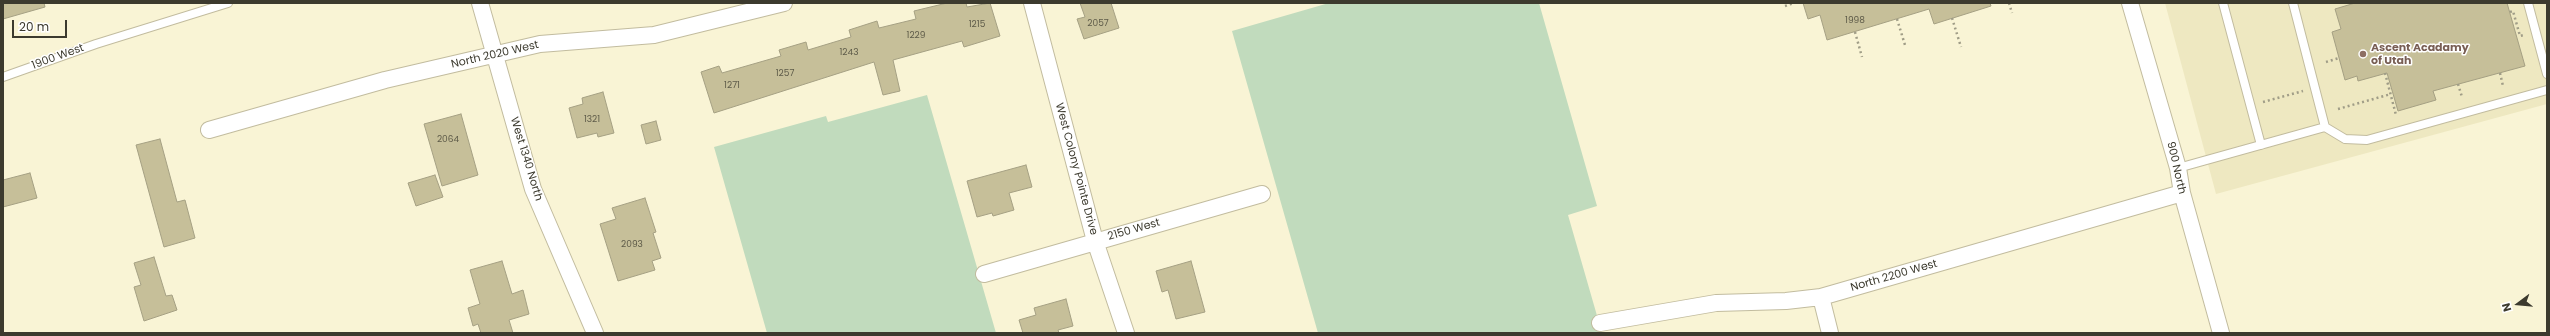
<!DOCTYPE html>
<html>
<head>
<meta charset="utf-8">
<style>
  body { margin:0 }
  #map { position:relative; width:2550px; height:336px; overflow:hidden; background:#f9f4d5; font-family:Poppins,sans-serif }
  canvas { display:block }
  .frame { position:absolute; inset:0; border:4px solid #3c3a2e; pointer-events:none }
  .north { position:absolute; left:2498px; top:284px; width:40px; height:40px; -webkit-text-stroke:3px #fff; paint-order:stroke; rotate:254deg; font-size:11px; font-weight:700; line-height:16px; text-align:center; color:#3c3a2e }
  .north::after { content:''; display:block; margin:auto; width:14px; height:18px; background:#3c3a2e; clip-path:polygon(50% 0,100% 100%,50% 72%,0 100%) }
  .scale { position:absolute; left:12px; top:20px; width:55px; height:18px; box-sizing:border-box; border:2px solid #3c3a2e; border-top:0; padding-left:5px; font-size:12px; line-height:14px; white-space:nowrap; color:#3c3a2e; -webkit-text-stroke:3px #fff; paint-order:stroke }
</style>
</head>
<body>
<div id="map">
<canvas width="2550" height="336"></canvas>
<div class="frame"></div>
<div class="north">N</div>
<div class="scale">20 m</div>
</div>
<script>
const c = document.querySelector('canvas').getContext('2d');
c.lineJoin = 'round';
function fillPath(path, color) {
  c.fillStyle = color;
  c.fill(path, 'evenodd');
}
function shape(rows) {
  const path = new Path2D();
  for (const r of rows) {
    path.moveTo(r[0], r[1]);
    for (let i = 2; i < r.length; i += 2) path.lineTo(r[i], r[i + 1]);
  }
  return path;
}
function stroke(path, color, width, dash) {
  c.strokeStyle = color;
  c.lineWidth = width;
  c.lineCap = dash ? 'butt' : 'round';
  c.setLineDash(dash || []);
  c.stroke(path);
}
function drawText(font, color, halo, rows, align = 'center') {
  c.font = font + ' Poppins,sans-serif';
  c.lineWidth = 3;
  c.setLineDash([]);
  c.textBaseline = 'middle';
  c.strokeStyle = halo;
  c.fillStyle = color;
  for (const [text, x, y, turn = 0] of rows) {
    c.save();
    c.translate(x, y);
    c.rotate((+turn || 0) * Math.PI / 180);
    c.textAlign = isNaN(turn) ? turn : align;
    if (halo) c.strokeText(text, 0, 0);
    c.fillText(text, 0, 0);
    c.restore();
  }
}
fillPath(shape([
  [2165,3,2547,3,2547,104,2216,194]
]), '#eee8c1');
fillPath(shape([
  [1329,3,1539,3,1597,206,1568,215,1602,333,1318,333,1232,31],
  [927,95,996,333,767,333,714,147,826,116,828,122]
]), '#c1dbbd');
const building = shape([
  [3,3,44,3,45,7,3,19,3,3],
  [947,3,966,3,967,7,990,3,1000,36,964,47,962,41,893,60,900,91,883,95,874,62,714,113,701,72,719,66,722,73,781,56,779,50,806,42,808,50,851,37,849,30,877,21,879,28,916,19,914,11,947,3],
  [1080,3,1111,3,1119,28,1084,39,1077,19,1085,17,1080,3],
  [1803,3,1990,3,1991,6,1934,24,1929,9,1827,40,1820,15,1808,19,1803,3],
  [2355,3,2507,3,2525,66,2433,91,2436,100,2398,111,2387,73,2358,81,2357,76,2345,80,2332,32,2341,29,2335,9,2355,3],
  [603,92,614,133,598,137,597,133,577,138,569,108,583,104,582,98,603,92],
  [461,114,478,175,442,186,424,124,461,114],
  [656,121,661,140,646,144,641,125,656,121],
  [160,139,177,202,185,200,195,238,164,247,136,145,160,139],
  [1026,165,1032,187,1009,193,1014,210,993,216,992,213,977,217,967,181,1026,165],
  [30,173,37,198,3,207,3,180,30,173],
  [435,175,443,197,416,206,408,183,435,175],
  [645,198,656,232,653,233,661,258,652,261,655,270,618,281,600,224,616,219,612,208,645,198],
  [154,257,166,296,172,295,177,310,144,321,134,287,141,285,134,263,154,257],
  [502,261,512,294,523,290,529,314,509,320,513,333,481,333,478,324,473,326,468,308,480,304,470,270,502,261],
  [1191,261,1205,312,1176,319,1168,290,1162,292,1156,271,1191,261],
  [1066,299,1073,326,1058,330,1059,333,1023,333,1019,320,1036,315,1034,308,1066,299]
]);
fillPath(building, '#c6bf99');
stroke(building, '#a5a083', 1);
const lane = shape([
  [2223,3,2261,145],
  [2293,3,2325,127,2345,139,2367,140,2547,90],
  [2528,3,2547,74],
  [3,77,96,44,228,3],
  [2178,168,2325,127]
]);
const street = shape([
  [480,3,533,189,595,333],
  [1032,3,1095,241,1126,333],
  [2130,3,2178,168,2182,193,2221,333],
  [209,130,385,80,540,44,654,35,784,3],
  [984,274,1262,194],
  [1821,297,1830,333],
  [1600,323,1716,303,1786,301,1821,297,2182,193]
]);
stroke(lane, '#c2bc9f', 10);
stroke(street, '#c2bc9f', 18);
stroke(shape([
  [2009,3,2012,13],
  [1785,6,1794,3],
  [2510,12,2513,11,2520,36,2524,35],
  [1952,18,1961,47],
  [1897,19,1905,45],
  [1855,32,1862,57],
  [2326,62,2339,58],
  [2385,73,2396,115],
  [2500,73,2503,86],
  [2458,84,2462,97],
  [2263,102,2303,91],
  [2338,109,2391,94]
]), '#a09d87', 2.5, [2, 3]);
stroke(lane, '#fff', 8);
stroke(street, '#fff', 16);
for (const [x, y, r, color] of [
  [2363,54,4,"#8d6e63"]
]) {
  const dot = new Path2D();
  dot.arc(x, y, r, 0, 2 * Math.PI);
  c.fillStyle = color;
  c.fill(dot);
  stroke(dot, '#fff', 1.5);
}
drawText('9px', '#5e5b49', null, [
  ["1998",1855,21],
  ["2057",1098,24],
  ["1215",977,25],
  ["1229",916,36],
  ["1243",849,53],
  ["1257",785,74],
  ["1271",732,86],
  ["1321",592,120],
  ["2064",448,140],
  ["2093",632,245]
]);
drawText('bold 11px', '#785e54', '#fff', [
  ["Ascent Acadamy",2371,48],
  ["of Utah",2371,61]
], 'left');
drawText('11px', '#3c3a2e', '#fff', [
  ["North 2020 West",495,55,-13],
  ["1900 West",58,57,-20],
  ["West 1340 North",526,159,73],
  ["900 North",2176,168,77],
  ["West Colony Pointe Drive",1076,169,75],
  ["2150 West",1134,230,-16],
  ["North 2200 West",1894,276,-16]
]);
</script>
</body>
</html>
